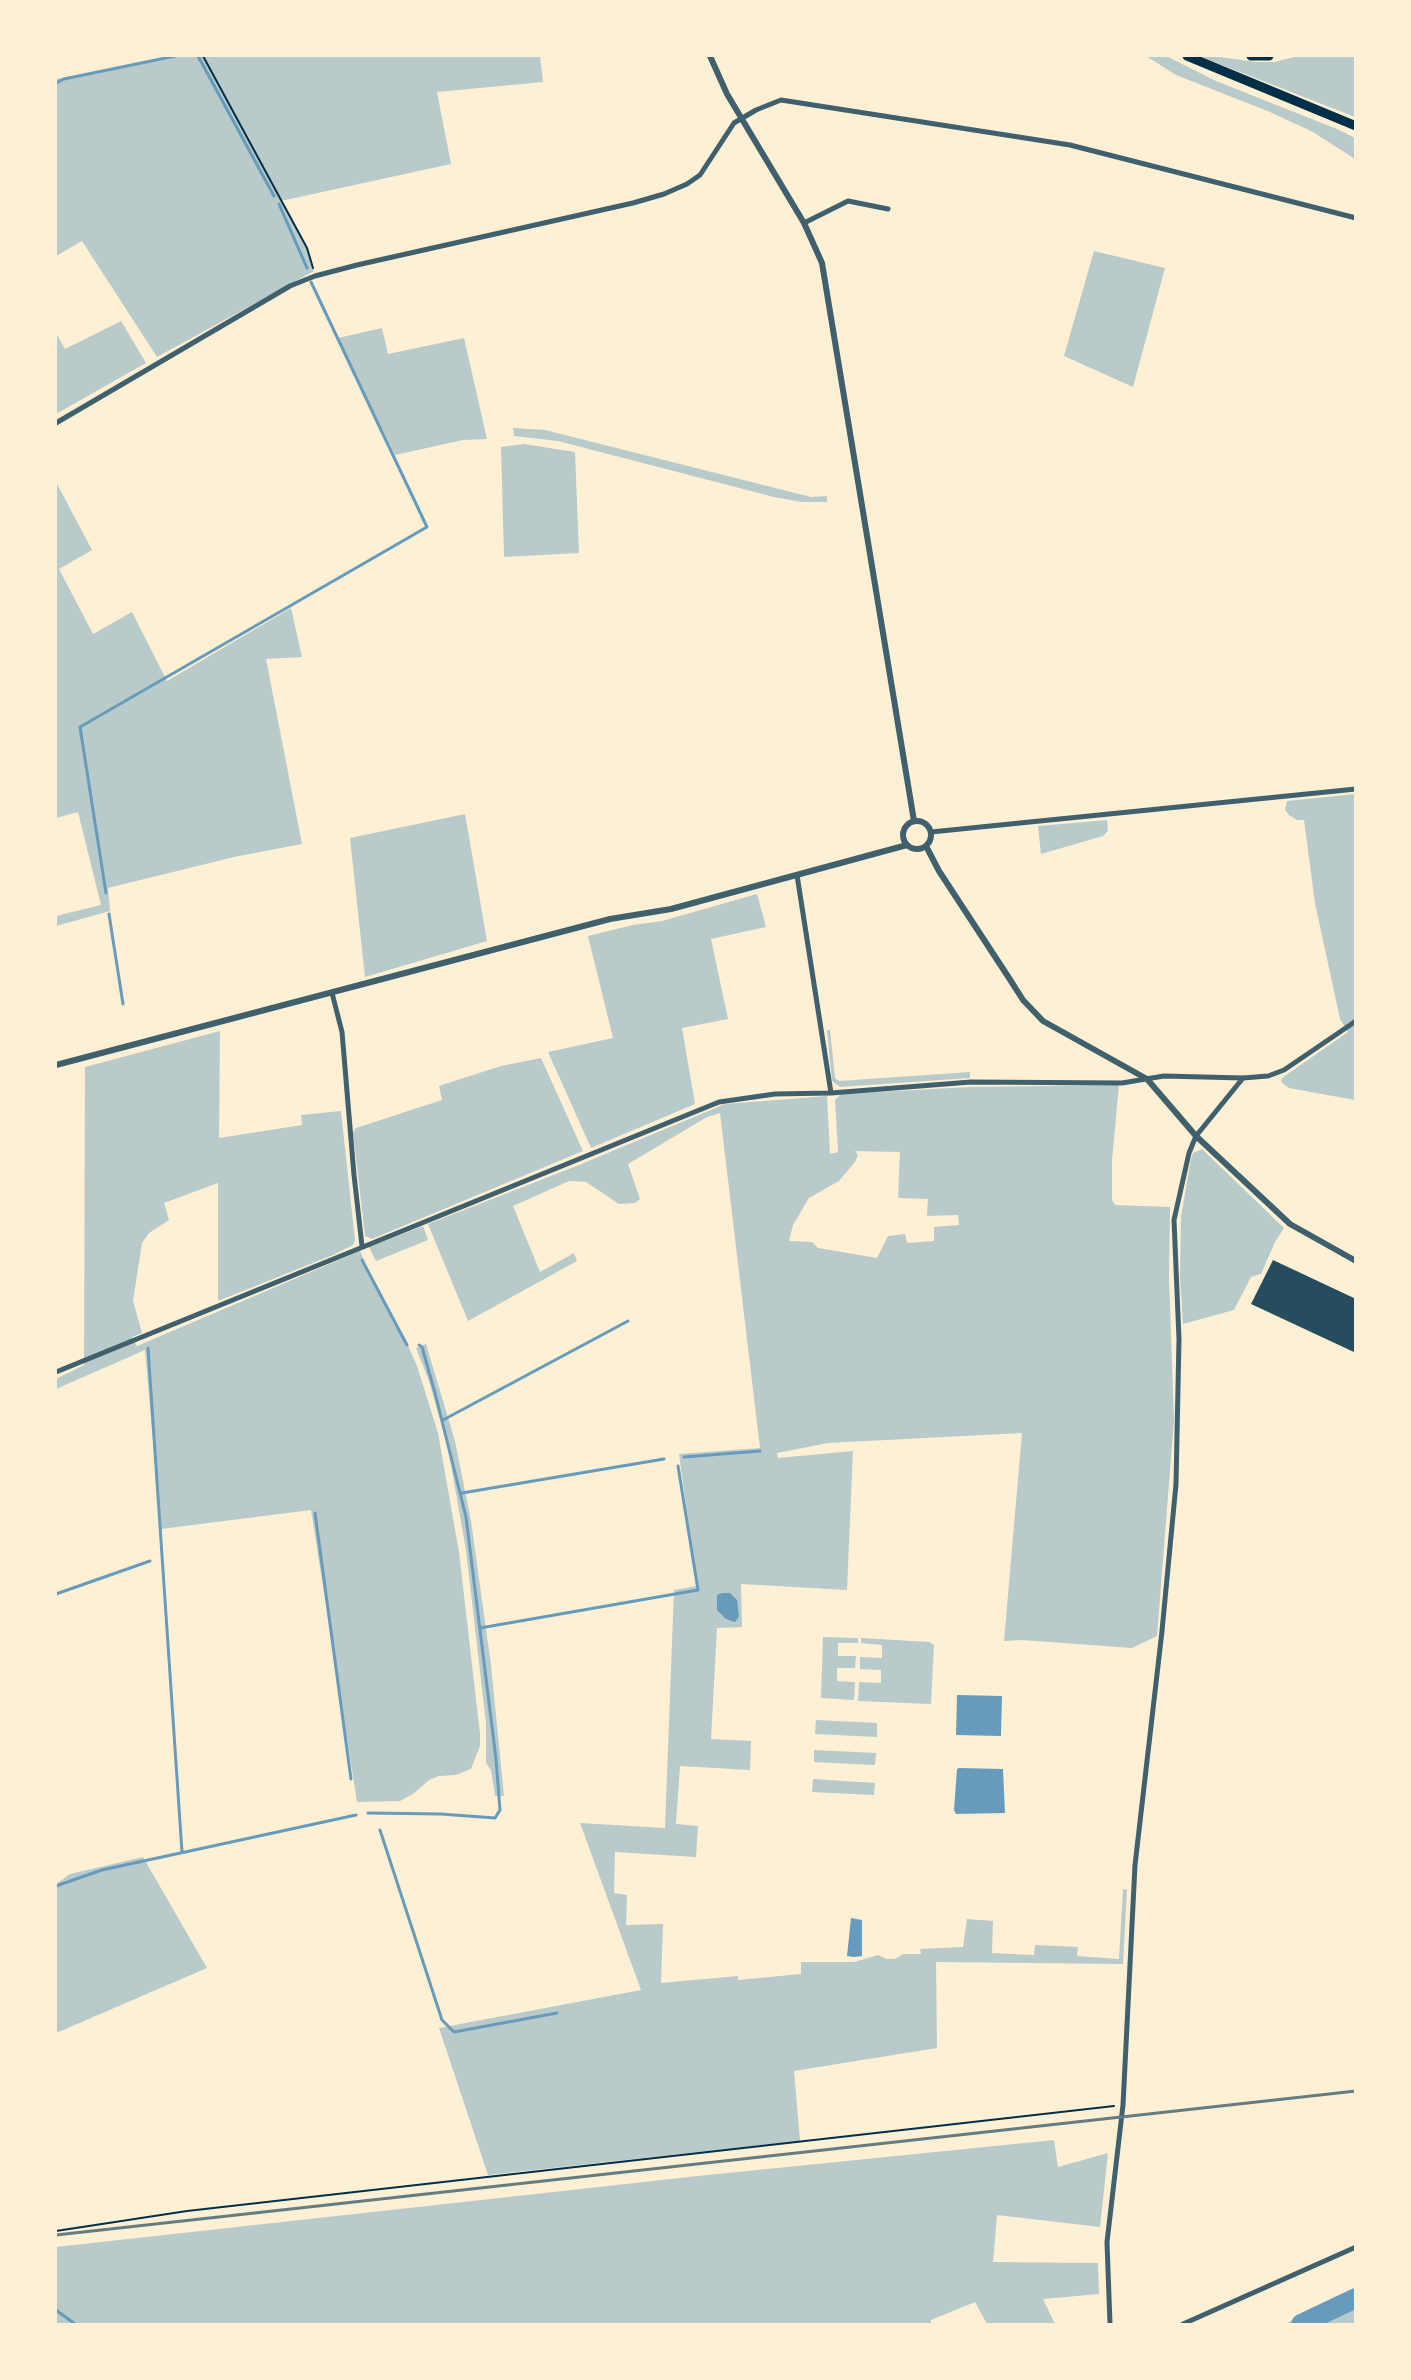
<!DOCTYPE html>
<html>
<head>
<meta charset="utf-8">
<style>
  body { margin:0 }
  #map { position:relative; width:1411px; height:2380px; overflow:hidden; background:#fdf0d5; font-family:Figtree,sans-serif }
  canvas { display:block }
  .frame { position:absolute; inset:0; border:57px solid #fdf0d5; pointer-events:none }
</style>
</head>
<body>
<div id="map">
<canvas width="1411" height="2380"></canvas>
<div class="frame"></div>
</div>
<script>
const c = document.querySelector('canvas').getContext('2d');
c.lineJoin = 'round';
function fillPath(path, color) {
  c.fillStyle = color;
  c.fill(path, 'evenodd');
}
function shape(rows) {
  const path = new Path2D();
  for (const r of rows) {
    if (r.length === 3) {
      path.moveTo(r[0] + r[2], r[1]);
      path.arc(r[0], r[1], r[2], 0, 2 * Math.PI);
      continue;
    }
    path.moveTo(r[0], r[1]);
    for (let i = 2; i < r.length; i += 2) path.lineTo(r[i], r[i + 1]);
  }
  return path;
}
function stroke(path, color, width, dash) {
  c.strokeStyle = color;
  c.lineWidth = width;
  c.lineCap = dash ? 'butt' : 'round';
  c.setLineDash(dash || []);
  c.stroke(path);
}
fillPath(shape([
  [174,56,540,56,543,82,437,92,451,164,281,201,307,248,314,271,157,357,82,241,56,256,56,79],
  [1146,56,1166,56,1216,81,1337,129,1355,138,1355,159,1313,132,1270,112,1176,75],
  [1199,56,1213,56,1256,62,1274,62,1298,56,1355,56,1355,117],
  [1094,251,1165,268,1133,387,1064,356],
  [121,321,146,363,56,414,56,333,65,349],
  [382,328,388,354,464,338,487,439,463,440,395,455,338,338],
  [513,428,545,430,811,497,827,496,827,502,802,502,774,497,558,441,514,436],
  [524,444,575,452,579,553,504,557,501,447],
  [56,482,92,550,59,569,93,634,132,612,167,681,291,608,302,657,266,659,302,844,234,857,108,888,110,911,56,926,56,916,101,905,78,812,56,818],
  [1355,794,1355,1100,1289,1088,1281,1082,1282,1078,1348,1032,1340,1019,1315,903,1304,820,1297,820,1289,815,1285,810,1287,801],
  [465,814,487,941,365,977,350,838],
  [1107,820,1108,831,1103,836,1041,854,1038,826],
  [757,894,766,927,711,939,728,1019,682,1028,695,1104,591,1148,548,1052,613,1038,588,936,633,925,662,921],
  [827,1030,830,1030,835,1078,839,1081,970,1072,970,1078,840,1087,832,1081],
  [220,1031,219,1138,302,1125,301,1115,341,1111,355,1240,353,1245,333,1255,218,1301,218,1183,164,1203,169,1220,149,1233,142,1243,133,1301,142,1333,132,1337,137,1346,360,1251,380,1296,407,1343,417,1366,438,1433,459,1552,480,1734,480,1746,471,1769,456,1775,439,1776,429,1780,413,1794,400,1801,357,1802,311,1510,161,1529,145,1350,56,1389,56,1379,84,1365,85,1067],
  [541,1058,583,1151,372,1239,365,1236,353,1132,356,1128,442,1100,439,1086,501,1066],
  [1119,1085,1112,1160,1112,1200,1115,1205,1170,1207,1169,1276,1174,1420,1157,1636,1132,1648,1022,1640,1004,1641,1022,1433,828,1443,777,1453,778,1458,853,1451,847,1590,741,1584,742,1627,717,1628,711,1739,751,1741,750,1770,680,1766,676,1824,698,1826,696,1857,615,1852,614,1893,627,1895,626,1925,663,1924,661,1983,738,1976,738,1980,801,1974,801,1962,854,1962,878,1955,887,1959,895,1959,903,1954,921,1954,920,1949,963,1947,967,1919,993,1921,992,1953,1034,1955,1035,1945,1078,1947,1077,1956,1119,1959,1123,1889,1127,1890,1123,1964,936,1962,937,2048,794,2071,800,2141,488,2175,439,2028,641,1990,580,1823,665,1828,674,1590,697,1586,679,1454,760,1448,720,1113,707,1117,628,1164,640,1199,635,1203,619,1204,586,1182,569,1181,513,1206,540,1272,574,1253,577,1261,468,1321,428,1224,579,1165,725,1104,827,1096,830,1154,838,1152,835,1100,841,1094,970,1087],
  [855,1151,900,1152,898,1198,928,1199,927,1216,958,1215,959,1225,934,1227,934,1241,907,1243,905,1234,888,1236,877,1258,818,1248,812,1242,789,1241,793,1225,809,1198,839,1181,855,1162,858,1155],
  [1202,1149,1284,1228,1275,1242,1261,1274,1251,1277,1234,1310,1183,1324,1180,1278,1181,1216,1191,1159,1193,1153],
  [423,1226,428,1240,376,1261,369,1247],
  [426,1344,455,1441,471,1521,491,1665,504,1796,495,1796,491,1770,486,1763,486,1723,466,1550,448,1448,429,1381,416,1348],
  [823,1637,858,1638,858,1643,838,1643,838,1656,856,1656,855,1668,837,1668,837,1681,855,1682,854,1700,821,1698],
  [861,1638,929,1642,934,1645,931,1704,858,1701,859,1682,881,1683,881,1670,860,1669,860,1657,882,1658,882,1645,861,1643],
  [816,1720,877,1723,877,1737,815,1734],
  [814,1750,876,1753,875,1765,814,1762],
  [813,1779,875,1783,874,1795,812,1792],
  [143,1857,207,1968,56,2033,56,1884,70,1874],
  [1054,2140,1058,2167,1108,2153,1100,2227,997,2215,993,2262,1098,2263,1099,2294,1043,2299,1055,2324,987,2324,975,2302,931,2320,931,2324,56,2324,56,2247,698,2176],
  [1355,2292,1355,2324,1284,2324,1335,2302]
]), '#b9caca');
fillPath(shape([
  [722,1593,730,1593,737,1600,739,1616,735,1622,726,1619,717,1610,717,1595],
  [957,1695,1002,1696,1001,1736,956,1735],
  [959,1768,1003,1769,1005,1813,956,1814,954,1810,957,1769],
  [851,1918,862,1920,862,1956,854,1957,847,1956]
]), '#669bbc');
stroke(shape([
  [198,56,274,196],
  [56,83,64,79,175,56],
  [279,204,307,268],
  [106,893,80,727,427,527,311,282],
  [109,914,123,1004],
  [362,1260,407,1345],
  [148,1348,182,1852],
  [443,1420,628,1321],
  [684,1457,760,1451],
  [462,1493,664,1459],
  [315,1513,351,1779],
  [56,1594,150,1561],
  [480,1628,698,1590,678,1466],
  [368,1813,441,1814,495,1818,500,1810,496,1759,466,1517,435,1393,422,1347,419,1345],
  [380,1830,442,2020,454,2032,557,2013],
  [56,1886,102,1870,356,1815],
  [56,2310,75,2324]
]), '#669bbc', 3);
stroke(shape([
  [1301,2324,1356,2298]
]), '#669bbc', 20);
fillPath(shape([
  [1273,1260,1356,1299,1356,1353,1251,1304]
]), '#264d5e');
stroke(shape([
  [203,56,307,248,313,268],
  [56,2231,187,2211,1114,2106]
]), '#003049', 2);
stroke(shape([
  [804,223,848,201,888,209],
  [56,423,290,286,315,276,357,265,633,203,664,194,687,184,700,175,734,123,756,110,781,100,1070,145,1356,218],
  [931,832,1356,789],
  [797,875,831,1093],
  [332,993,342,1032,354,1175,362,1246],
  [56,1372,719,1102,775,1094,831,1093,971,1082,1122,1083,1164,1076,1243,1078,1268,1076,1284,1070,1356,1021],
  [1110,2324,1107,2242,1123,2105,1135,1865,1162,1631,1176,1484,1179,1339,1174,1220,1189,1153,1196,1136,1243,1078],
  [1183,2324,1356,2247]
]), '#3f606c', 5);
stroke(shape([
  [710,56,727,94,804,223,822,263,914,821],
  [917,835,14],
  [926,846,939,871,1009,978,1023,1000,1043,1021,1147,1079,1196,1136,1290,1224,1356,1261],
  [56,1065,610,919,671,909,907,845]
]), '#3f606c', 6);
stroke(shape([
  [1187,56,1356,126],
  [1251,56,1269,56]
]), '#003049', 9);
stroke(shape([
  [56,2235,1356,2091]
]), '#657d81', 3);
</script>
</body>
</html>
